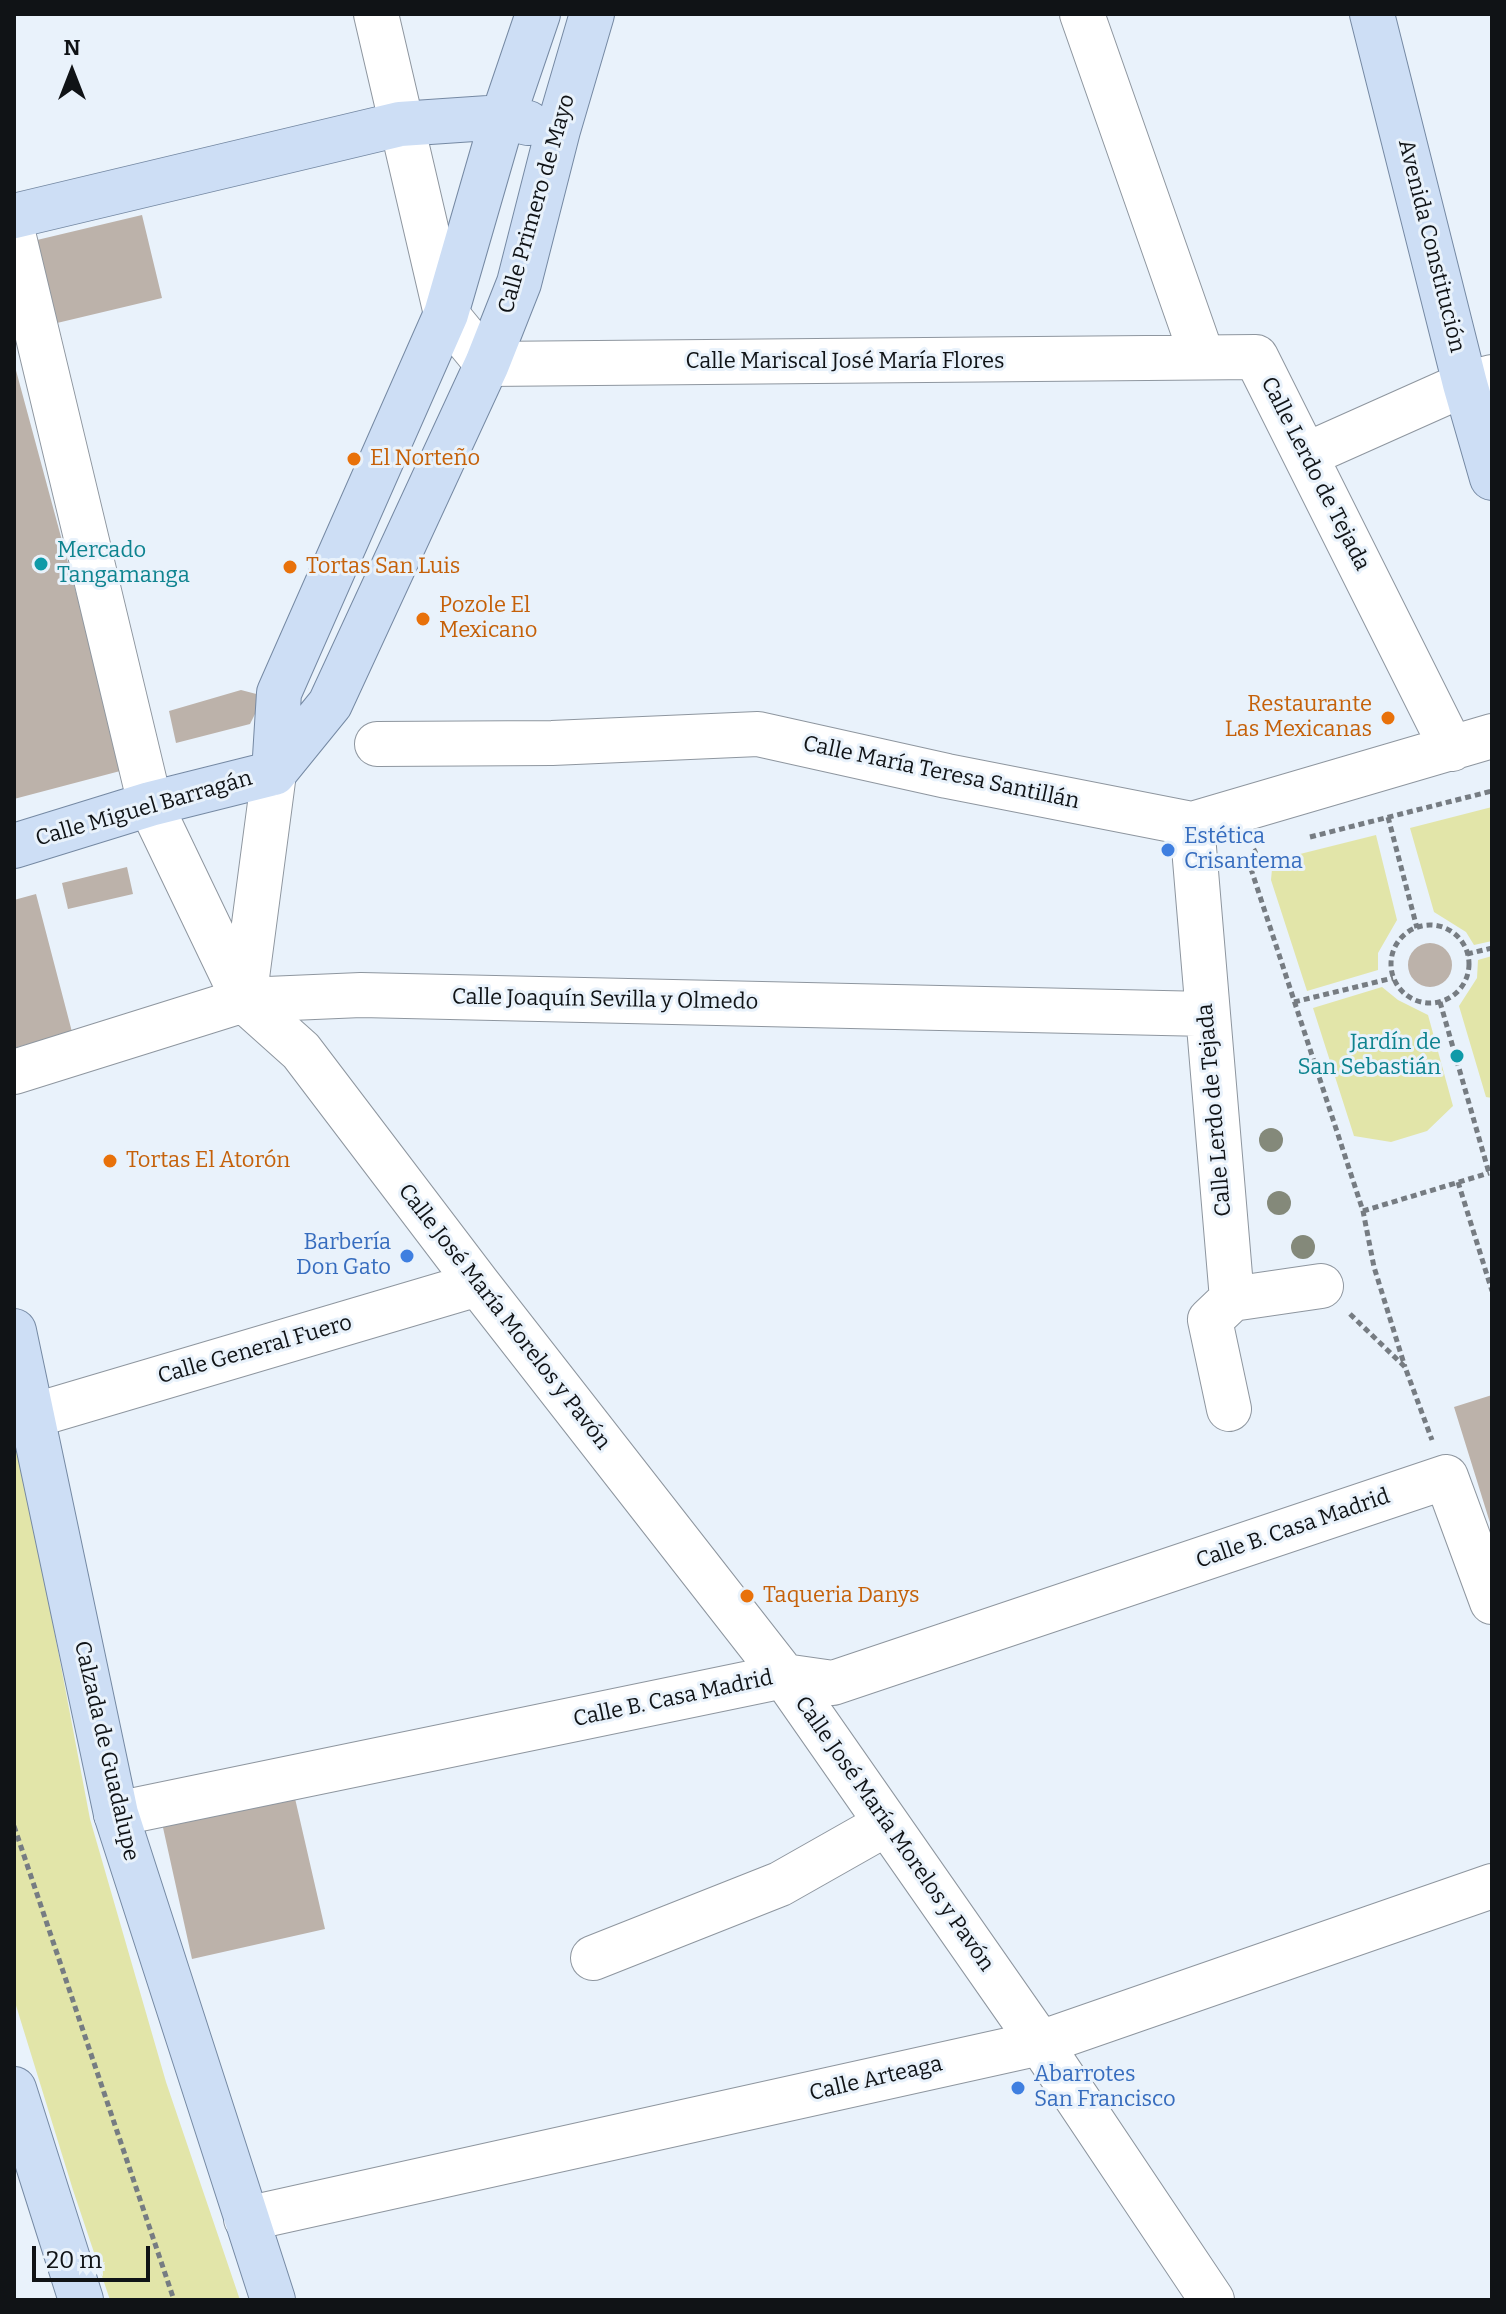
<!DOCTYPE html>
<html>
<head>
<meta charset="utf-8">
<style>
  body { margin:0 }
  #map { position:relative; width:1506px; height:2314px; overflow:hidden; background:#e9f2fb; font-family:Bitter,serif }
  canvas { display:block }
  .frame { position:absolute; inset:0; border:16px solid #101316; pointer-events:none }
  .north { position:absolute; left:32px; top:32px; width:80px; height:80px; -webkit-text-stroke:6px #e9f2fb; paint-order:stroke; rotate:0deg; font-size:22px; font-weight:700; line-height:32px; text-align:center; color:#101316 }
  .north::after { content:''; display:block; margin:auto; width:28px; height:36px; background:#101316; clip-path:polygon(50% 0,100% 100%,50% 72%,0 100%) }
  .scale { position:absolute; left:32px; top:2246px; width:118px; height:36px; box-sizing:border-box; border:4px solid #101316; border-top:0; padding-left:10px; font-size:24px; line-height:28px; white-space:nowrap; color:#101316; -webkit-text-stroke:6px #e9f2fb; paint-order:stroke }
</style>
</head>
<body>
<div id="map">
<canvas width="1506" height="2314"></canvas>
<div class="frame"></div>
<div class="north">N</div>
<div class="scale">20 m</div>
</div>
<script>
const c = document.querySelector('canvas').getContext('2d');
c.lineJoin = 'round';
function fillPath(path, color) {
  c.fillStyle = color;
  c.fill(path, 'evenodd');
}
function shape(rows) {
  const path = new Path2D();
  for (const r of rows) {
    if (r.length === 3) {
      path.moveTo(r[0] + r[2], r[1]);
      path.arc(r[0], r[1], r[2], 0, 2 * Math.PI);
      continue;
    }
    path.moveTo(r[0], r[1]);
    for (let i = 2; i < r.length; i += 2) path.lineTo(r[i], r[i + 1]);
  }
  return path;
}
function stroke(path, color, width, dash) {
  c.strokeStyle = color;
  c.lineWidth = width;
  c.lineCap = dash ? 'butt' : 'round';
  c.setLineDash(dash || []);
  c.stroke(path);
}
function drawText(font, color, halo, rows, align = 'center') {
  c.font = font + ' Bitter,serif';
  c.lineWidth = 6;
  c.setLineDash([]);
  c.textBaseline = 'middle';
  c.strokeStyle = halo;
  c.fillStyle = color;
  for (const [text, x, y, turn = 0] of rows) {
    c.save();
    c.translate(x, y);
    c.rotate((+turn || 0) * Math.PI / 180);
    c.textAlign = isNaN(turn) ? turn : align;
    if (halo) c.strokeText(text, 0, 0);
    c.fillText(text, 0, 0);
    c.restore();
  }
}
fillPath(shape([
  [1492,807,1492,941,1474,945,1466,932,1434,912,1410,828],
  [1376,835,1397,920,1378,953,1378,970,1307,991,1271,880,1272,869,1280,859],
  [1492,956,1492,1098,1486,1097,1459,1006,1477,978,1478,960],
  [1382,987,1398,1000,1428,1015,1453,1106,1427,1131,1391,1142,1354,1136,1313,1008],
  [14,1419,90,1819,166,2082,240,2300,110,2300,73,2190,14,1999]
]), '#e2e5a9');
fillPath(shape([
  [142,215,162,298,57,323,37,240],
  [14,363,124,770,14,799],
  [241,690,264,696,250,724,176,743,169,711],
  [127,867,133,894,68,909,62,883],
  [36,894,72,1032,14,1048,14,900],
  [1430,965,22],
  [1492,1395,1492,1525,1491,1526,1454,1407],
  [294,1794,325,1929,192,1959,162,1823]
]), '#bcb2aa');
const minor = shape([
  [376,14,446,314,487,364,1256,357,1452,749],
  [1082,14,1202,356],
  [14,237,150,804,244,1000,301,1051,478,1284,784,1676,1040,2043,1212,2300],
  [1306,455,1465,384,1492,377],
  [377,744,552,743,758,734,947,776,1192,824,1492,736],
  [1192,824,1232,1299],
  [244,1000,274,773],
  [14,1072,244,1000,361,995,1207,1014],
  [1232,1299,1321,1286],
  [1229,1409,1210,1320,1232,1299],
  [32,1416,478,1284],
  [116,1814,784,1676,833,1683,1446,1477,1492,1602],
  [593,1958,780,1884,886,1824],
  [246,2219,1040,2043,1492,1886]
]);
const major = shape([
  [1372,14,1465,384,1492,478],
  [14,216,400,124,503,117,528,123],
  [274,773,330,704,487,364,519,283,558,130,592,14],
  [274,773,279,693,446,314,503,117,538,14],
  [14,846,150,804,274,773],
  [14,1331,116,1814,273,2300],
  [14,2089,81,2300]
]);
stroke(minor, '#8e969f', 46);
stroke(major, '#7589a3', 46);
stroke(shape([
  [1388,817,1417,928],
  [1310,837,1492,791],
  [1257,850,1255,851,1251,869,1363,1211,1374,1267,1405,1367],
  [1430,964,39],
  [1467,954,1492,948],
  [1294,1002,1393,978],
  [1440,1002,1489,1173],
  [1458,1182,1492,1291],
  [1363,1211,1489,1173],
  [1350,1314,1405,1367,1432,1440],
  [14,1826,174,2300]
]), '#767c82', 5, [6, 4]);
stroke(minor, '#fff', 44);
stroke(major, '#cddef5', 44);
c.fillStyle = '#84897a';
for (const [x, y] of [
  [1271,1140],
  [1279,1203],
  [1303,1247]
]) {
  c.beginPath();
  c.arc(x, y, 12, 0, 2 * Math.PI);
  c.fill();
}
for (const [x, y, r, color] of [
  [354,459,8,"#e8710a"],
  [41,564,8,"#0f9aa8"],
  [290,567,8,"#e8710a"],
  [423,619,8,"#e8710a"],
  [1388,718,8,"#e8710a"],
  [1168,850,8,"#3f7fe0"],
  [1457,1056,8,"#0f9aa8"],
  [110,1161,8,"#e8710a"],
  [407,1256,8,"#3f7fe0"],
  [747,1596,8,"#e8710a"],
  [1018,2088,8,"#3f7fe0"]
]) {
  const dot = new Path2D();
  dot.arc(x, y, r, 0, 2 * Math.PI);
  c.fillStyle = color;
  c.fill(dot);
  stroke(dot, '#e9f2fb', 3);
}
drawText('22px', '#101316', '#e9f2fb', [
  ["Calle Primero de Mayo",537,204,-74],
  ["Avenida Constitución",1431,246,76],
  ["Calle Mariscal José María Flores",845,362],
  ["Calle Lerdo de Tejada",1315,474,63],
  ["Calle María Teresa Santillán",941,773,12],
  ["Calle Miguel Barragán",144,809,-16],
  ["Calle Joaquín Sevilla y Olmedo",605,1000,1],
  ["Calle Lerdo de Tejada",1215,1110,-95],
  ["Calle José María Morelos y Pavón",504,1317,52],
  ["Calle General Fuero",255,1350,-16],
  ["Calle B. Casa Madrid",1293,1529,-19],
  ["Calle B. Casa Madrid",673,1699,-12],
  ["Calzada de Guadalupe",106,1751,77],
  ["Calle José María Morelos y Pavón",894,1834,55],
  ["Calle Arteaga",876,2079,-13]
]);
drawText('22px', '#c56008', '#e9f2fb', [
  ["El Norteño",370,459],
  ["Tortas San Luis",306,567],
  ["Pozole El",439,606],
  ["Mexicano",439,631],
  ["Restaurante",1372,705,"right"],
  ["Las Mexicanas",1372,730,"right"],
  ["Tortas El Atorón",126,1161],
  ["Taqueria Danys",763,1596]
], 'left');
drawText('22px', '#0d838f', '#e9f2fb', [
  ["Mercado",57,551],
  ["Tangamanga",57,576],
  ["Jardín de",1441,1043,"right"],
  ["San Sebastián",1441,1068,"right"]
], 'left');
drawText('22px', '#366cbe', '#e9f2fb', [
  ["Estética",1184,837],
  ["Crisantema",1184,862],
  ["Barbería",391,1243,"right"],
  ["Don Gato",391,1268,"right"],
  ["Abarrotes",1034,2075],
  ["San Francisco",1034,2100]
], 'left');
</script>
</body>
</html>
